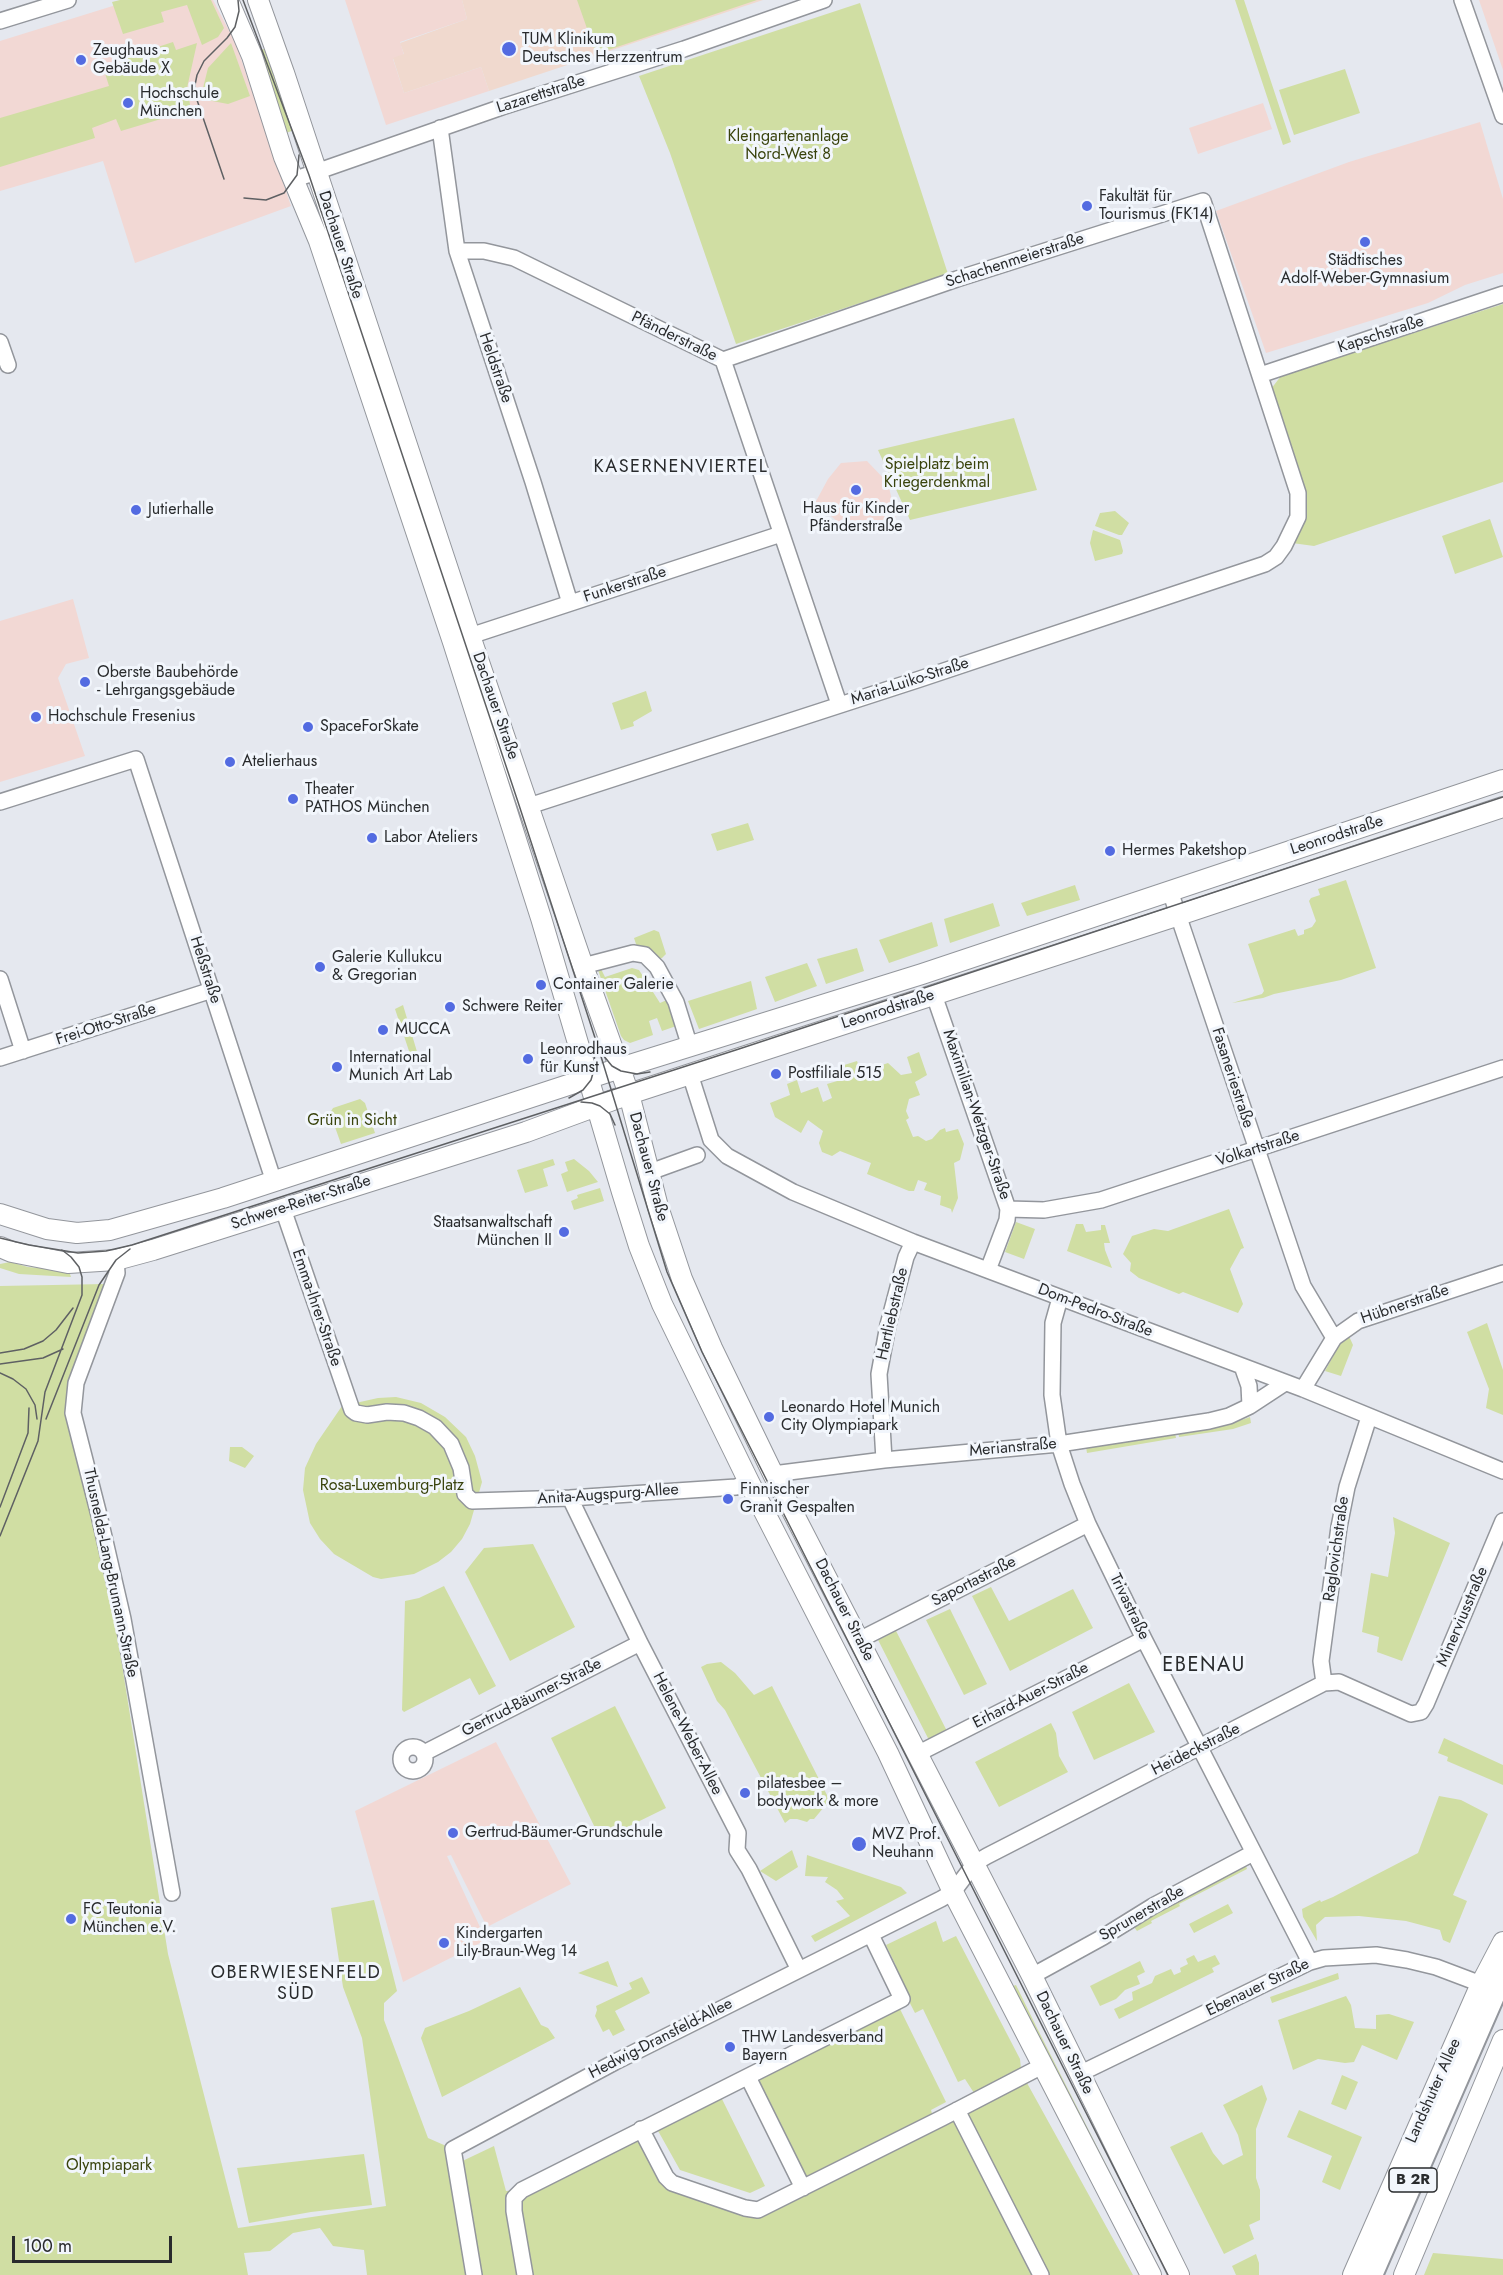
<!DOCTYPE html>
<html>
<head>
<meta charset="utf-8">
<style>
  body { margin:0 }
  #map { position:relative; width:1503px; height:2275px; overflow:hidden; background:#e5e8ef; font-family:Jost,sans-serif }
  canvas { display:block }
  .scale { position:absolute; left:12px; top:2236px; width:160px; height:27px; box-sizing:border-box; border:3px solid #292b2d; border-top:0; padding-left:8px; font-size:18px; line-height:21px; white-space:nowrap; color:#292b2d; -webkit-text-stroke:4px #f2f6fc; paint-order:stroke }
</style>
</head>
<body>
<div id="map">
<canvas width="1503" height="2275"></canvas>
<div class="scale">100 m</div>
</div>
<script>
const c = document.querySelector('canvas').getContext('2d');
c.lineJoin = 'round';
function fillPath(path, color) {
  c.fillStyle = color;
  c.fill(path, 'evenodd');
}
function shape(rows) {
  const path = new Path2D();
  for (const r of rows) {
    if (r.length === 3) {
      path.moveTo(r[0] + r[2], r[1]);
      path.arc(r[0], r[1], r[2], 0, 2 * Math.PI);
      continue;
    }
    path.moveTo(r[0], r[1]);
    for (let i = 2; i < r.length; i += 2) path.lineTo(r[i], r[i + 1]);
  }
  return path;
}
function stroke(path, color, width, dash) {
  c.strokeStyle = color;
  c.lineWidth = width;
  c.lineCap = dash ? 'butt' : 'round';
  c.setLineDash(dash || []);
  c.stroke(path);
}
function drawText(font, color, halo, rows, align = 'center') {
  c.font = font + ' Jost,sans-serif';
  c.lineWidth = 6;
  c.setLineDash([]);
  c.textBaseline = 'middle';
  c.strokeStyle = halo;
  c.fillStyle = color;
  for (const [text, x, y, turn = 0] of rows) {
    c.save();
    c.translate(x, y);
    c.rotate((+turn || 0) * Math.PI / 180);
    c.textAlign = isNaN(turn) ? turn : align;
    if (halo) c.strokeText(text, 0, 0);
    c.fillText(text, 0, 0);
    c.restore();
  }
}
fillPath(shape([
  [132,0,213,0,236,44,291,206,135,263,103,161,0,191,0,41],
  [345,0,462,0,467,19,400,42,404,55,393,59,404,93,481,67,489,91,386,125],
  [1479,0,1503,0,1503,70],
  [1263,103,1272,129,1198,154,1189,128],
  [1480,122,1503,199,1503,273,1465,285,1428,303,1266,353,1216,211,1349,162],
  [867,461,888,483,896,518,851,524,845,517,838,522,825,511,814,505,828,479,841,463],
  [73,599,89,658,66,664,58,678,85,756,0,782,0,621],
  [496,1742,571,1884,487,1927,451,1855,447,1856,486,1940,403,1982,355,1811]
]), '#f2d8d4');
fillPath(shape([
  [462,0,763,0,489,91,481,67,404,93,393,58,404,54,400,43,467,19]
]), '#f0d9ce');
fillPath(shape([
  [120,0,211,0,224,28,218,37,202,45,187,5,161,12,164,22,123,34,112,2],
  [577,0,757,0,596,54],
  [1235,0,1244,0,1291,142,1283,145],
  [860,3,948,274,736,344,670,153,639,76],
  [173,42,176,50,197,43,187,88,191,110,121,131,116,119,92,128,95,138,0,167,0,118,109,86,103,67,125,62,124,58],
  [231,43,250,96,228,104,207,100,203,88,208,68],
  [264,49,268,60,274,59,297,129,286,133,256,52],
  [1345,69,1360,113,1294,135,1279,90],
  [1503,304,1503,482,1314,546,1292,543,1303,513,1305,489,1271,389,1281,376],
  [1014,418,1037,490,910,520,878,450],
  [1115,511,1129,523,1122,535,1119,535,1095,526,1100,513],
  [1490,519,1503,557,1455,574,1442,536],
  [1093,530,1120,540,1123,551,1122,554,1095,561,1090,543],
  [646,691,652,711,633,722,634,726,621,730,612,703],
  [748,823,754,840,717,851,711,834],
  [1346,880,1376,968,1341,980,1274,994,1263,998,1232,1003,1262,994,1264,991,1248,944,1295,929,1298,936,1304,934,1304,930,1312,927,1316,921,1309,901,1311,898,1320,895,1318,889],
  [1075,885,1080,900,1027,916,1021,903],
  [993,903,1000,926,950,943,944,919],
  [932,922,938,946,889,963,879,940],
  [654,930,659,932,666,954,662,958,657,959,637,947,634,938],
  [857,948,864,971,826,984,817,959],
  [807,963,817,986,775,1002,765,977],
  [632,968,639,970,660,1003,669,999,679,1025,662,1031,657,1018,649,1021,653,1035,630,1043,624,1040,621,1036,598,970,601,969,605,977],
  [751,981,757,1009,699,1029,688,1001],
  [403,1005,418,1055,411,1057,395,1009],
  [919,1052,927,1075,915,1082,920,1095,909,1099,906,1111,909,1118,906,1120,913,1137,918,1136,926,1141,932,1139,940,1130,945,1128,946,1132,958,1129,964,1144,960,1160,954,1163,958,1198,952,1213,951,1209,940,1205,941,1196,924,1190,927,1183,918,1180,914,1191,909,1191,867,1174,871,1163,840,1151,832,1156,822,1152,819,1143,823,1131,808,1120,801,1133,775,1117,770,1103,790,1095,787,1084,797,1080,801,1093,818,1087,823,1102,832,1098,827,1084,844,1079,841,1066,857,1061,861,1072,888,1063,901,1075,912,1073,907,1057],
  [360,1099,365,1103,375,1133,341,1144,330,1113,333,1108],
  [553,1159,555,1165,543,1169,548,1186,525,1193,517,1170],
  [574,1159,589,1171,598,1182,567,1192,561,1174,568,1171,565,1162],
  [600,1188,604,1201,574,1210,571,1201,578,1198,577,1195],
  [1229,1209,1244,1248,1241,1249,1230,1269,1243,1304,1238,1313,1183,1292,1179,1294,1139,1278,1130,1271,1131,1263,1123,1254,1132,1236,1154,1229,1168,1231],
  [1016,1222,1035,1229,1024,1259,1005,1252],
  [1076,1224,1083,1224,1086,1232,1101,1230,1101,1225,1105,1225,1110,1243,1104,1243,1105,1250,1112,1268,1067,1251],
  [10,1262,28,1267,69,1271,71,1277,19,1274,0,1268,0,1264],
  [106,1284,69,1385,109,1583,168,1954,238,2228,386,2206,362,2038,343,1987,331,1908,374,1900,397,1991,384,2003,384,2020,428,2138,453,2149,454,2165,494,2146,506,2191,522,2190,626,2137,649,2144,666,2177,759,2210,803,2195,1027,2083,1133,2275,367,2275,364,2250,333,2246,320,2228,293,2233,270,2251,244,2253,248,2275,0,2275,0,1286],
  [1487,1323,1503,1370,1503,1415,1486,1408,1489,1389,1467,1332],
  [1348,1334,1353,1345,1341,1376,1325,1371,1342,1340],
  [396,1397,421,1403,445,1417,466,1437,475,1456,482,1482,470,1524,462,1539,451,1552,438,1562,414,1574,381,1579,373,1577,334,1554,320,1539,310,1523,303,1490,305,1468,316,1444,342,1406,378,1398],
  [1250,1417,1251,1423,1233,1429,1179,1437,1178,1431,1233,1423],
  [1175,1433,1176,1438,1087,1453,1086,1447],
  [230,1447,242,1447,254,1456,245,1468,229,1461],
  [1393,1517,1450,1543,1402,1661,1377,1652,1379,1637,1362,1632,1371,1573,1388,1577,1395,1533],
  [533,1544,575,1627,510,1661,465,1572,484,1548],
  [444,1586,496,1686,479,1695,470,1678,404,1712,402,1710,405,1601,419,1598],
  [991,1587,1009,1621,1073,1589,1093,1628,1010,1671,972,1596],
  [950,1609,987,1684,964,1695,926,1620],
  [892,1623,950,1737,932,1746,874,1632],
  [721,1662,735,1673,754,1695,772,1686,831,1803,824,1807,814,1819,810,1819,807,1822,797,1819,790,1819,785,1823,725,1710,717,1701,701,1667,707,1664],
  [1129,1683,1155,1732,1094,1760,1072,1712],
  [615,1706,666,1808,601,1840,551,1738],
  [1051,1723,1056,1733,1059,1756,1068,1772,999,1807,975,1762],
  [1444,1738,1503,1765,1503,1785,1447,1761,1448,1757,1438,1753],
  [1439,1796,1461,1800,1488,1814,1453,1895,1467,1901,1450,1943,1443,1940,1440,1930,1406,1921,1359,1916,1325,1917,1316,1925,1317,1941,1303,1917,1302,1909,1320,1900,1321,1902,1333,1897,1418,1853],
  [792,1850,798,1867,776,1881,760,1871],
  [807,1855,901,1887,907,1893,815,1942,811,1936,850,1916,836,1901,844,1899,837,1890,825,1882,828,1877,805,1876],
  [1246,1866,1247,1869,1179,1904,1180,1906,1151,1921,1152,1923,1137,1931,1134,1927,1174,1903],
  [1228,1904,1233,1913,1194,1933,1189,1924],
  [936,1921,943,1942,956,1936,1020,2059,1021,2069,974,2093,965,2079,958,2082,923,2009,915,2013,892,1968,896,1966,886,1945],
  [1194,1955,1198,1962,1215,1955,1220,1964,1212,1968,1214,1972,1119,2019,1114,2009,1133,2000,1132,1992,1152,1983,1155,1976,1171,1969,1174,1975,1181,1972,1180,1968,1188,1964,1186,1959],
  [608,1961,618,1987,578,1973],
  [1140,1961,1145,1972,1137,1976,1140,1984,1125,1990,1116,1999,1100,2006,1090,1986],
  [1338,1973,1339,1979,1272,2003,1270,1997],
  [642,1977,650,1993,615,2011,625,2030,613,2036,609,2029,603,2032,595,2016,597,2010,596,2006,632,1989,629,1983],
  [1016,1985,1036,2026,1162,2275,1158,2275,1010,1987],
  [520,1987,541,2025,548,2028,555,2038,442,2097,421,2038,425,2028,469,2011],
  [1346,1996,1351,2005,1355,2028,1376,2029,1376,2015,1389,2014,1414,2022,1397,2060,1362,2045,1354,2062,1345,2063,1318,2059,1293,2070,1278,2020],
  [899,2007,946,2102,931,2110,933,2117,808,2179,803,2175,759,2088,760,2079],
  [1342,2075,1358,2082,1346,2110,1331,2104],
  [1262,2085,1267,2099,1256,2129,1256,2178,1260,2190,1260,2220,1249,2225,1254,2239,1224,2254,1170,2147,1202,2132,1213,2153,1223,2165,1243,2155,1238,2135,1223,2105],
  [721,2097,765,2186,750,2193,680,2170,657,2129],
  [1299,2110,1362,2137,1340,2190,1322,2182,1332,2156,1287,2137],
  [364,2154,372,2205,311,2212,249,2223,237,2168],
  [1433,2253,1503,2259,1503,2275,1424,2275],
  [1256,2254,1259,2263,1259,2275,1236,2275,1232,2266]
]), '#d0dea3');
const minor = shape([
  [1462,0,1503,116],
  [0,21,68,0],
  [440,128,457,251,533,482,570,603],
  [293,180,502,107,684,49,824,0],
  [457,251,484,251,514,258,723,360,839,704],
  [0,342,8,365],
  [1260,375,1503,294],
  [470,636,781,534],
  [0,802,136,759,274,1182],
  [529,806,920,679,1265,564,1276,557,1284,546,1298,517,1298,493,1203,201,957,279,723,360],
  [1170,891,1303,1286,1334,1338],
  [583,966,633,953,645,955,657,967,676,1002,690,1047],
  [0,979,23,1051],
  [934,995,1008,1209,1007,1220,988,1270],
  [0,1058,212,990],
  [690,1074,711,1140,727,1156,793,1192,913,1242,1303,1389,1503,1471],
  [650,1172,697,1155],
  [283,1209,352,1410,356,1413,367,1415,387,1412,404,1413,419,1418,435,1427,451,1444,461,1468,465,1494,472,1501,570,1498,736,1487,749,1482],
  [1008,1209,1044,1210,1101,1200,1503,1068],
  [116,1260,117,1273,76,1383,73,1413,99,1515,123,1619,172,1893],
  [1060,1298,1053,1323,1052,1395,1059,1444,1072,1484,1088,1524,1144,1639,1310,1962],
  [1242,1366,1249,1386,1250,1406],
  [1303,1389,1334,1338,1358,1321,1503,1273],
  [884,1460,879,1374,888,1325,906,1257,913,1242],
  [773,1474,884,1460,1059,1444,1209,1421,1229,1416,1250,1406,1285,1383],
  [570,1498,640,1643,738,1833,737,1850,749,1869,799,1970],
  [859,1640,1088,1524],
  [1324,1683,1321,1661,1339,1527,1347,1487,1369,1417],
  [413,1759,12],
  [424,1753,640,1643],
  [919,1753,1144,1639],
  [1032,1976,1103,1937,1153,1906,1253,1853],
  [1079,2074,1310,1962,1324,1958,1376,1955,1407,1960,1436,1967,1481,1984],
  [748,2077,803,2188],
  [957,2110,1041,2275],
  [641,2129,666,2177,672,2183,745,2208,758,2210,942,2118,1044,2065],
  [474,2275,453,2149,615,2062,941,1899,953,1892,975,1863,987,1856,1324,1683,1339,1682,1411,1714,1421,1712,1426,1704,1503,1521],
  [525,2275,514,2211,514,2198,522,2190,902,1999,871,1935]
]);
const major = shape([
  [228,0,252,56,284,157,319,241,453,642,541,918,622,1192,639,1246,662,1304,749,1482,888,1753,953,1892,1151,2275],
  [258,0,284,73,470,636,583,966,629,1094,658,1207,682,1279,712,1348,773,1474,1032,1976,1179,2275],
  [0,1214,47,1229,77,1233,110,1230,223,1198,617,1069,922,974,1503,780],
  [0,1247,12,1252,68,1263,116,1260,153,1250,526,1132,629,1094,1179,915,1503,807],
  [1353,2275,1481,1984,1503,1942],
  [1404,2275,1503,2040]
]);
const highway = shape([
  [1371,2275,1503,1973]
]);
stroke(minor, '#93969c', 18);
stroke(major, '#93969c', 22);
stroke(highway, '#93969c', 26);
stroke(minor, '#fff', 15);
stroke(major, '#fff', 20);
stroke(highway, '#fff', 22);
stroke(shape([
  [243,0,309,175,518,802,599,1050,667,1272,702,1352,1168,2275],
  [224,179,197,100,195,85,197,75,204,61,227,38,235,27,239,11,238,0],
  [244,198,266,200,284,193,297,175,299,155],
  [603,1055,612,1066,621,1071,637,1074,650,1072],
  [569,1098,583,1090,591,1080,595,1066,594,1050],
  [581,1102,592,1103,600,1106,610,1114,615,1125],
  [0,1238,29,1245,78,1253,106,1251,132,1245,742,1048,1503,797],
  [0,1353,24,1349,43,1341,56,1330,73,1308],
  [0,1364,43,1358,63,1349],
  [0,1373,13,1379,26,1389,35,1405,37,1419],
  [46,1419,99,1285,116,1260,130,1249],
  [0,1507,28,1433,29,1408],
  [0,1536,38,1441,45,1392,82,1295,82,1277,79,1267,71,1257,62,1250]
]), '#5e6063', 1.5);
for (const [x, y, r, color] of [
  [509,49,8,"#536be1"],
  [81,60,6,"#536be1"],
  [128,103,6,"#536be1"],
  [1087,206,6,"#536be1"],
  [1365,242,6,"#536be1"],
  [856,490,6,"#536be1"],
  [136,510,6,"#536be1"],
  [85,682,6,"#536be1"],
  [36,717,6,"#536be1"],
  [308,727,6,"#536be1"],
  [230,762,6,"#536be1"],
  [293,799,6,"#536be1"],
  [372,838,6,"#536be1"],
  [1110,851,6,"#536be1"],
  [320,967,6,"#536be1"],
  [541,985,6,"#536be1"],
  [450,1007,6,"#536be1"],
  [383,1030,6,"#536be1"],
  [528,1059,6,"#536be1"],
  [337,1067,6,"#536be1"],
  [776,1074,6,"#536be1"],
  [564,1232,6,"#536be1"],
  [769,1417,6,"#536be1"],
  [728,1499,6,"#536be1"],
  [745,1793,6,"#536be1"],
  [453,1833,6,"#536be1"],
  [859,1844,8,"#536be1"],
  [71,1919,6,"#536be1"],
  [444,1943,6,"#536be1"],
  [730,2047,6,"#536be1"]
]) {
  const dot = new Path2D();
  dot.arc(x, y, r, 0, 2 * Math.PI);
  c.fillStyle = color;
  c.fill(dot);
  stroke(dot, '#f2f6fc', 2);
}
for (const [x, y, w] of [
  [1413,2180,48]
]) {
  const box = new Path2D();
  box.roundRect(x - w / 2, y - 12, w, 24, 4.5);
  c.fillStyle = '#f2f6fc';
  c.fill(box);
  stroke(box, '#292b2d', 1.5);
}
drawText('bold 15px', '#292b2d', null, [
  ["B 2R",1413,2180]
]);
drawText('16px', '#292b2d', '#f2f6fc', [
  ["TUM Klinikum",522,40],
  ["Deutsches Herzzentrum",522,58],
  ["Zeughaus -",93,51],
  ["Gebäude X",93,69],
  ["Hochschule",140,94],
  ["München",140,112],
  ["Fakultät für",1099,197],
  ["Tourismus (FK14)",1099,215],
  ["Städtisches",1365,261,"center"],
  ["Adolf-Weber-Gymnasium",1365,279,"center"],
  ["Haus für Kinder",856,509,"center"],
  ["Pfänderstraße",856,527,"center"],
  ["Jutierhalle",148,510],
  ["Oberste Baubehörde",97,673],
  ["- Lehrgangsgebäude",97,691],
  ["Hochschule Fresenius",48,717],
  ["SpaceForSkate",320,727],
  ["Atelierhaus",242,762],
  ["Theater",305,790],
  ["PATHOS München",305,808],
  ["Labor Ateliers",384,838],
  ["Hermes Paketshop",1122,851],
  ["Galerie Kullukcu",332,958],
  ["& Gregorian",332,976],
  ["Container Galerie",553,985],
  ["Schwere Reiter",462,1007],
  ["MUCCA",395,1030],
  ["Leonrodhaus",540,1050],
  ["für Kunst",540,1068],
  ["International",349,1058],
  ["Munich Art Lab",349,1076],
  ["Postfiliale 515",788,1074],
  ["Staatsanwaltschaft",552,1223,"right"],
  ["München II",552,1241,"right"],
  ["Leonardo Hotel Munich",781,1408],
  ["City Olympiapark",781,1426],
  ["Finnischer",740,1490],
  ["Granit Gespalten",740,1508],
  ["pilatesbee –",757,1784],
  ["bodywork & more",757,1802],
  ["Gertrud-Bäumer-Grundschule",465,1833],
  ["MVZ Prof.",872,1835],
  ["Neuhann",872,1853],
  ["FC Teutonia",83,1910],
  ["München e.V.",83,1928],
  ["Kindergarten",456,1934],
  ["Lily-Braun-Weg 14",456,1952],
  ["THW Landesverband",742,2038],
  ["Bayern",742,2056]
], 'left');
drawText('16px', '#292b2d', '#f2f6fc', [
  ["Lazarettstraße",541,95,-18],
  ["Dachauer Straße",340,245,72],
  ["Schachenmeierstraße",1015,261,-18],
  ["Kapschstraße",1381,335,-18],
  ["Pfänderstraße",674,337,26],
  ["Heldstraße",495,368,71],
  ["Funkerstraße",625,585,-18],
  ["Maria-Luiko-Straße",910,682,-18],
  ["Dachauer Straße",495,706,71],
  ["Leonrodstraße",1337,836,-18],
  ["Heßstraße",205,970,72],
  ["Leonrodstraße",888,1010,-18],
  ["Frei-Otto-Straße",106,1025,-18],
  ["Fasaneriestraße",1232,1078,72],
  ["Maximilian-Wetzger-Straße",976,1115,71],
  ["Volkartstraße",1258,1149,-18],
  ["Dachauer Straße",648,1167,75],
  ["Schwere-Reiter-Straße",301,1203,-18],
  ["Hübnerstraße",1405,1305,-19],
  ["Emma-Ihrer-Straße",316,1308,71],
  ["Dom-Pedro-Straße",1095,1311,21],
  ["Hartliebstraße",893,1314,-77],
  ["Merianstraße",1013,1448,-5],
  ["Anita-Augspurg-Allee",608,1495,-4],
  ["Raglovichstraße",1337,1549,-82],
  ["Thusnelda-Lang-Brumann-Straße",110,1573,78],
  ["Saportastraße",974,1582,-27],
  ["Trivastraße",1129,1607,64],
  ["Dachauer Straße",844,1610,63],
  ["Minerviusstraße",1463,1617,-67],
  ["Erhard-Auer-Straße",1031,1696,-27],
  ["Gertrud-Bäumer-Straße",532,1698,-27],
  ["Helene-Weber-Allee",687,1734,63],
  ["Heideckstraße",1196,1750,-27],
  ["Sprunerstraße",1142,1914,-30],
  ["Ebenauer Straße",1258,1988,-26],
  ["Hedwig-Dransfeld-Allee",661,2039,-27],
  ["Dachauer Straße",1064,2043,64],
  ["Landshuter Allee",1434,2091,-66]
]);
drawText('16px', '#39430c', '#f2f6fc', [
  ["Kleingartenanlage",788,137],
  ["Nord-West 8",788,155],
  ["Spielplatz beim",937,465],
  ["Kriegerdenkmal",937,483],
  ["Grün in Sicht",352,1121],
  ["Rosa-Luxemburg-Platz",392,1486],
  ["Olympiapark",109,2166]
]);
c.letterSpacing = '1.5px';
drawText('18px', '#292b2d', '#f2f6fc', [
  ["KASERNENVIERTEL",681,468],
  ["OBERWIESENFELD",296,1974],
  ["SÜD",296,1995]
]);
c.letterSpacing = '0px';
c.letterSpacing = '1.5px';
drawText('20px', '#292b2d', '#f2f6fc', [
  ["EBENAU",1204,1666]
]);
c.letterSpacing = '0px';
</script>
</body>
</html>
